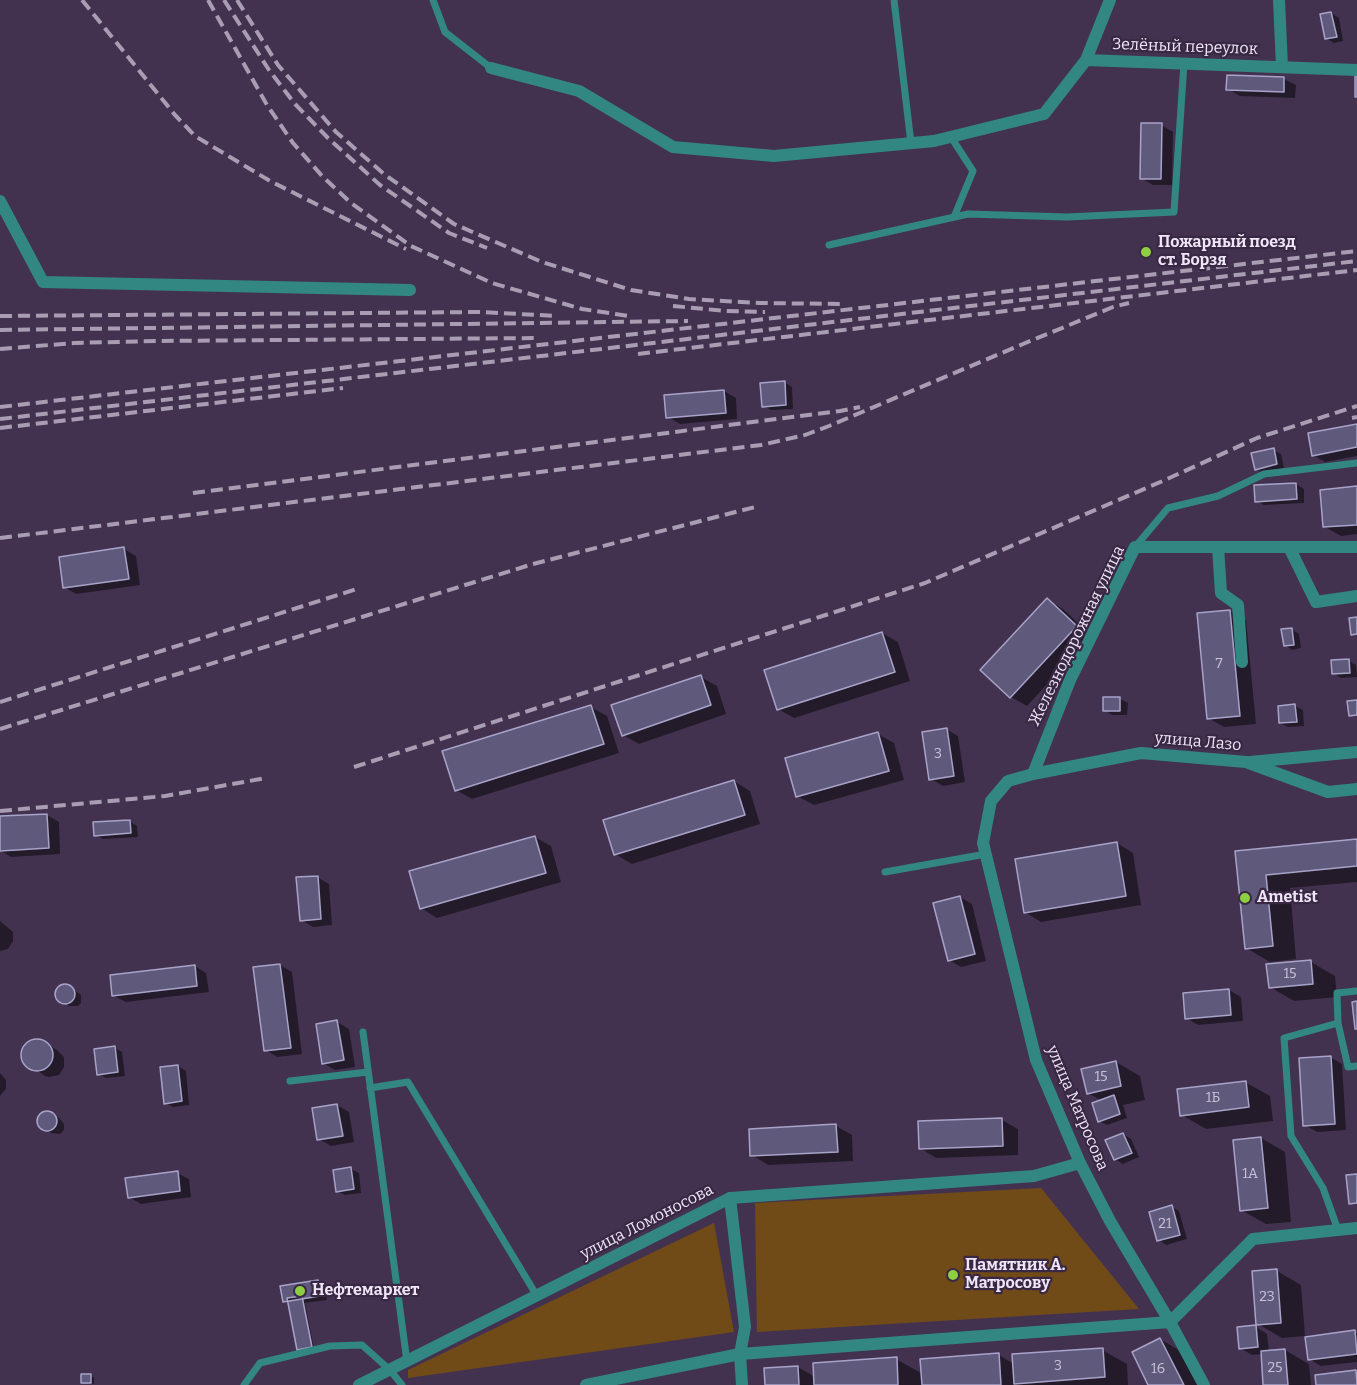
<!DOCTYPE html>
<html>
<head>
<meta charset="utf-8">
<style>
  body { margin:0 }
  canvas { display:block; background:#43324f }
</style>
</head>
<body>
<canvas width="1357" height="1385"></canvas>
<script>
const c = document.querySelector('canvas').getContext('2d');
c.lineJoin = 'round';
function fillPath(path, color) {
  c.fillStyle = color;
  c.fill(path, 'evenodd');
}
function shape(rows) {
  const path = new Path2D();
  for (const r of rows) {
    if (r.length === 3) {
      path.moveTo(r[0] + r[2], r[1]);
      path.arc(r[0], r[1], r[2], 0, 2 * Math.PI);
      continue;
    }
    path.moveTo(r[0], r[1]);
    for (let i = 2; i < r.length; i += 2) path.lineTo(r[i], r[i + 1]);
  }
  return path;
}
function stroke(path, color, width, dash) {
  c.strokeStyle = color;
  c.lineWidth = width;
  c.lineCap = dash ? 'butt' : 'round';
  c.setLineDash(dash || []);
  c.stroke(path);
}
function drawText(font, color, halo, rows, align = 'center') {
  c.font = font + ' Bitter,serif';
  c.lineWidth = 4.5;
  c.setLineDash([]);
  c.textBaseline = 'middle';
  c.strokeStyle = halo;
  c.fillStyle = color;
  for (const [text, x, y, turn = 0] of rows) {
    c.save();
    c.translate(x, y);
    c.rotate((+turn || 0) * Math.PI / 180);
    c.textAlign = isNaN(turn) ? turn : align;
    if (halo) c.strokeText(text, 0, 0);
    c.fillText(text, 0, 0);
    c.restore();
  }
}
fillPath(shape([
  [1041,1188,1139,1309,757,1332,755,1203],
  [714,1223,734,1332,408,1378,408,1370]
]), '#704a17');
fillPath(shape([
  [1331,13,1339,18,1343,41,1334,43,1326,38],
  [1284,79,1296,85,1295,98,1240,96,1228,89],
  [1161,125,1173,132,1172,185,1153,185,1141,178],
  [784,382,792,387,793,409,771,410,764,406],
  [724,391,736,398,737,419,680,424,668,417],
  [1357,426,1357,456,1325,462,1313,455],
  [1273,450,1281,454,1284,468,1263,473,1256,469],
  [1296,484,1304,489,1304,503,1264,505,1257,501],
  [1357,488,1357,534,1341,536,1325,527],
  [124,549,136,556,140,585,76,594,64,587],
  [1047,600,1063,609,1092,636,1027,706,1011,697],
  [1230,611,1246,620,1256,724,1224,727,1208,718],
  [1291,629,1299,634,1301,648,1292,650,1285,645],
  [882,633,898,642,910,681,794,718,778,709],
  [1349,661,1356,665,1357,677,1341,678,1333,673],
  [701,677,717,686,726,714,639,744,623,735],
  [1105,699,1120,699,1128,703,1127,715,1112,715,1105,710],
  [1295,706,1303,710,1304,726,1288,727,1280,723],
  [591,707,607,716,619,753,472,799,456,790],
  [946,729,958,736,965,782,943,786,931,779],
  [878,734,894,743,904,780,814,805,797,796],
  [734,781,750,791,760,824,632,864,615,854],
  [47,815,59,822,60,854,11,857,0,850,0,818],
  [129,821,137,826,138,837,103,839,95,835],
  [535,837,551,846,561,882,437,918,421,908],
  [1357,841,1357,882,1290,888,1296,959,1270,962,1246,948,1237,853],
  [1117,843,1133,853,1141,905,1041,922,1025,912],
  [317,877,329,884,332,925,313,927,301,920],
  [960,897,972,904,986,961,961,967,949,960],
  [0,921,13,932,13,941,8,949,0,951],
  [1311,962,1335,976,1337,997,1294,1001,1270,987],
  [280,965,292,972,302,1054,277,1057,266,1050],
  [195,966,206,973,209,992,126,1002,114,996],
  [63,986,69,986,81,995,81,1003,78,1006,69,1006,57,998,58,989],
  [1229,990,1241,997,1243,1021,1198,1025,1186,1018],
  [337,1022,349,1029,355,1067,335,1070,323,1063],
  [36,1041,45,1043,57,1050,64,1057,64,1067,59,1075,49,1077,45,1076,25,1062,23,1053,27,1045],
  [115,1048,122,1052,125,1076,106,1078,99,1074],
  [1330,1057,1342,1064,1346,1130,1317,1132,1305,1125],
  [1116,1062,1140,1076,1145,1100,1123,1105,1127,1118,1107,1125,1099,1121,1102,1101,1088,1093],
  [178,1066,186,1071,189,1105,173,1107,166,1103],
  [0,1073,6,1080,6,1089,0,1096],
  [1245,1082,1270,1096,1273,1121,1206,1129,1182,1115],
  [337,1105,349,1112,354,1142,331,1146,319,1139],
  [45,1113,51,1113,59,1118,64,1124,64,1130,60,1134,51,1133,39,1124,39,1119],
  [1002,1120,1018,1129,1018,1155,936,1158,920,1148],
  [836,1126,852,1135,853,1161,768,1165,752,1155],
  [1123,1134,1131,1139,1139,1157,1123,1164,1115,1159],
  [1261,1138,1285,1152,1291,1222,1266,1224,1241,1210],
  [351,1169,359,1173,361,1193,345,1195,337,1191],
  [177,1173,189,1179,191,1197,141,1204,129,1197],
  [1172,1207,1179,1211,1187,1239,1166,1245,1159,1240],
  [1277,1271,1301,1285,1305,1336,1282,1338,1258,1324],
  [318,1282,325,1286,327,1300,305,1303,314,1348,301,1351,298,1349,289,1304,284,1301],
  [1256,1327,1267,1334,1269,1352,1285,1350,1309,1364,1311,1385,1265,1385,1262,1354,1252,1355,1240,1348],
  [1354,1332,1357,1334,1357,1362,1321,1366,1309,1359],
  [1160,1339,1184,1353,1200,1385,1150,1385],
  [1102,1350,1127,1364,1128,1385,766,1385,798,1367,815,1377,896,1359,923,1374,999,1355,1014,1364],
  [82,1375,94,1377,94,1384,82,1382]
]), '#0007');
const building = shape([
  [1331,12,1337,37,1325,39,1320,14,1331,12],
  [1355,74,1357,74,1357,97,1355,97,1355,74],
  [1227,75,1284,77,1284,92,1226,90,1227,75],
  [1141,123,1162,123,1161,179,1140,179,1141,123],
  [785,381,786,405,762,407,760,383,785,381],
  [724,390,726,413,666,418,664,395,724,390],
  [1357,424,1357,447,1312,456,1308,433,1357,424],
  [1274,448,1277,464,1255,470,1251,453,1274,448],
  [1296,483,1297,499,1255,502,1254,485,1296,483],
  [1357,486,1357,525,1323,527,1320,490,1357,486],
  [124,547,129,579,63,588,59,557,124,547],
  [1047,598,1077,626,1010,698,980,670,1047,598],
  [1230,610,1240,716,1207,719,1197,613,1230,610],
  [1357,617,1357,634,1351,635,1349,618,1357,617],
  [1292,628,1294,645,1284,646,1281,629,1292,628],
  [882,632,895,672,777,710,764,670,882,632],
  [1349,659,1350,673,1332,674,1331,660,1349,659],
  [701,675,711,705,622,736,611,705,701,675],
  [1103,697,1120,697,1120,711,1103,711,1103,697],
  [1357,700,1357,715,1349,716,1347,701,1357,700],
  [1295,704,1297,722,1279,723,1278,706,1295,704],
  [591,705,604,744,455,791,442,751,591,705],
  [947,728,954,776,929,780,922,732,947,728],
  [878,732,889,771,796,797,785,758,878,732],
  [734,780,745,815,614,855,603,820,734,780],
  [47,814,49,848,0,851,0,816,47,814],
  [130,820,131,833,94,836,93,822,130,820],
  [535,836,546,873,420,909,409,871,535,836],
  [1357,839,1357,866,1266,875,1273,946,1245,949,1235,851,1357,839],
  [1117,842,1126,896,1024,913,1015,859,1117,842],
  [318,876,321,919,300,921,296,877,318,876],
  [960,896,975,954,948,961,933,903,960,896],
  [1311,960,1313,984,1269,988,1266,964,1311,960],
  [280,964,291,1048,264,1051,253,967,280,964],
  [195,965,197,986,112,996,110,975,195,965],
  [65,994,10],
  [1229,989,1231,1015,1185,1019,1183,993,1229,989],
  [1357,1001,1357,1029,1355,1029,1352,1002,1357,1001],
  [337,1020,344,1060,322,1064,316,1024,337,1020],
  [37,1055,16],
  [115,1046,118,1072,97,1075,94,1049,115,1046],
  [1331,1056,1335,1124,1303,1126,1299,1058,1331,1056],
  [1116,1061,1121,1086,1087,1094,1081,1069,1116,1061],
  [178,1065,182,1101,164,1104,160,1067,178,1065],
  [1246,1081,1249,1107,1180,1116,1177,1089,1246,1081],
  [1114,1095,1120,1114,1098,1122,1092,1103,1114,1095],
  [337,1104,343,1136,317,1140,312,1108,337,1104],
  [47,1121,10],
  [1002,1118,1003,1146,919,1149,918,1121,1002,1118],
  [836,1124,838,1152,750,1156,749,1129,836,1124],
  [1123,1133,1132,1153,1114,1160,1105,1140,1123,1133],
  [1261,1137,1268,1208,1240,1211,1233,1140,1261,1137],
  [351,1167,354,1189,336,1192,333,1170,351,1167],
  [178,1171,180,1191,128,1198,125,1178,178,1171],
  [1357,1174,1357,1203,1349,1204,1346,1175,1357,1174],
  [1172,1205,1180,1235,1157,1241,1149,1212,1172,1205],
  [1277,1269,1281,1323,1256,1325,1252,1271,1277,1269],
  [318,1280,320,1296,283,1302,280,1286,318,1280],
  [302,1296,312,1347,297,1350,287,1298,302,1296],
  [1256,1325,1258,1347,1239,1349,1237,1327,1256,1325],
  [1355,1330,1357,1354,1308,1360,1305,1337,1355,1330],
  [1160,1338,1184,1385,1148,1385,1132,1352,1160,1338],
  [1103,1348,1105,1377,1014,1384,1012,1354,1103,1348],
  [1285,1349,1288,1385,1263,1385,1261,1351,1285,1349],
  [999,1353,1001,1385,922,1385,920,1359,999,1353],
  [897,1357,898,1385,814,1385,813,1363,897,1357],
  [798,1366,799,1385,765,1385,764,1368,798,1366],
  [1356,1370,1357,1385,1316,1385,1315,1375,1356,1370],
  [81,1374,91,1374,91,1383,81,1383,81,1374]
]);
fillPath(building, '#5f5a7c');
stroke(building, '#a8a3c9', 1.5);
stroke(shape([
  [433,0,445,32,491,68],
  [894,0,911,143],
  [951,137,973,171,954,217],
  [829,245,968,214,1067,217,1174,212,1184,63],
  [1135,547,1168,508,1218,496,1264,474,1357,463],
  [885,872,986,854],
  [1338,1023,1337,993,1357,991],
  [363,1032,407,1362],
  [290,1081,368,1072],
  [370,1088,408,1082,537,1296],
  [1338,1230,1323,1188,1291,1136,1284,1038,1338,1023,1348,1067,1357,1066],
  [244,1385,260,1363,330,1346,362,1345,390,1370,402,1385]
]), '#328783', 7);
stroke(shape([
  [1279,0,1282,67],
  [1086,60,1357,70],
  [491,68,579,91,673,147,774,156,934,141,1044,114,1086,60,1110,0],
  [0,201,43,282,410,290],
  [1218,547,1221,593,1238,605,1242,662],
  [1289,547,1357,547],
  [1033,774,1070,680,1135,547,1289,547,1316,602,1357,596],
  [730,1198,745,1327,740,1354,742,1385],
  [1170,1322,1253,1239,1357,1228]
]), '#328783', 12);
stroke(shape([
  [1250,762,1357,752],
  [359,1385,730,1198,1034,1176,1080,1163],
  [586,1385,740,1354,1170,1322],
  [1204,1385,1170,1322,1110,1221,1080,1163,1036,1060,983,843,991,801,1008,781,1033,774,1141,753,1246,762,1328,792,1357,789]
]), '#328783', 12);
stroke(shape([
  [82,0,175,115,195,136,270,181,406,249],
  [208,0,267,105,293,143,323,177,351,203,411,246,492,283,582,309,629,316],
  [224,0,269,70,295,104,328,138,380,185,449,233,487,248],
  [237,0,278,65,336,132,384,174,454,224,542,262,631,290,689,299,759,303,842,304],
  [673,306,726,311,765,312],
  [0,316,481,312,557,316],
  [0,330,688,321],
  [0,349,74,343,157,341,538,338],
  [638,354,1357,270],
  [0,407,1357,251],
  [1352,418,1357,417],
  [0,419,1357,261],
  [0,428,343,388],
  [193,493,840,411,860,407],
  [0,538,761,445,805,435,829,426,1023,344,1113,307,1129,303],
  [0,702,360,588],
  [0,729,533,564,759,506],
  [354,767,925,583,1165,480,1257,438,1357,406],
  [0,811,165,796,266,778]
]), '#a99db3', 4, [12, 6]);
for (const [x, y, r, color] of [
  [1146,252,6,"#8ece43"],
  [1245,898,6,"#8ece43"],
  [953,1275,6,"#8ece43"],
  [300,1291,6,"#8ece43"]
]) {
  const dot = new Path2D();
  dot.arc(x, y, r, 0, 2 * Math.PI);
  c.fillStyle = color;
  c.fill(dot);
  stroke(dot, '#392844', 2);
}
drawText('14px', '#cbc2d8', null, [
  ["7",1219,664],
  ["3",938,754],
  ["15",1290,974],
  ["15",1101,1077],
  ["1Б",1213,1098],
  ["1А",1250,1174],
  ["21",1165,1224],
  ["23",1267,1297],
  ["3",1058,1366],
  ["25",1275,1368],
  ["16",1158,1369]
]);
drawText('16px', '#efe5f7', '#392844', [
  ["Зелёный переулок",1185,47,2],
  ["Железнодорожная улица",1077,636,-64],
  ["улица Лазо",1198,742,5],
  ["улица Матросова",1077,1108,67],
  ["улица Ломоносова",647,1222,-27]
]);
drawText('bold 16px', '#efe5f7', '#392844', [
  ["Пожарный поезд",1158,243],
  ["ст. Борзя",1158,261],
  ["Ametist",1257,898],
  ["Памятник А.",965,1266],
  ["Матросову",965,1284],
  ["Нефтемаркет",312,1291]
], 'left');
</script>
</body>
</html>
